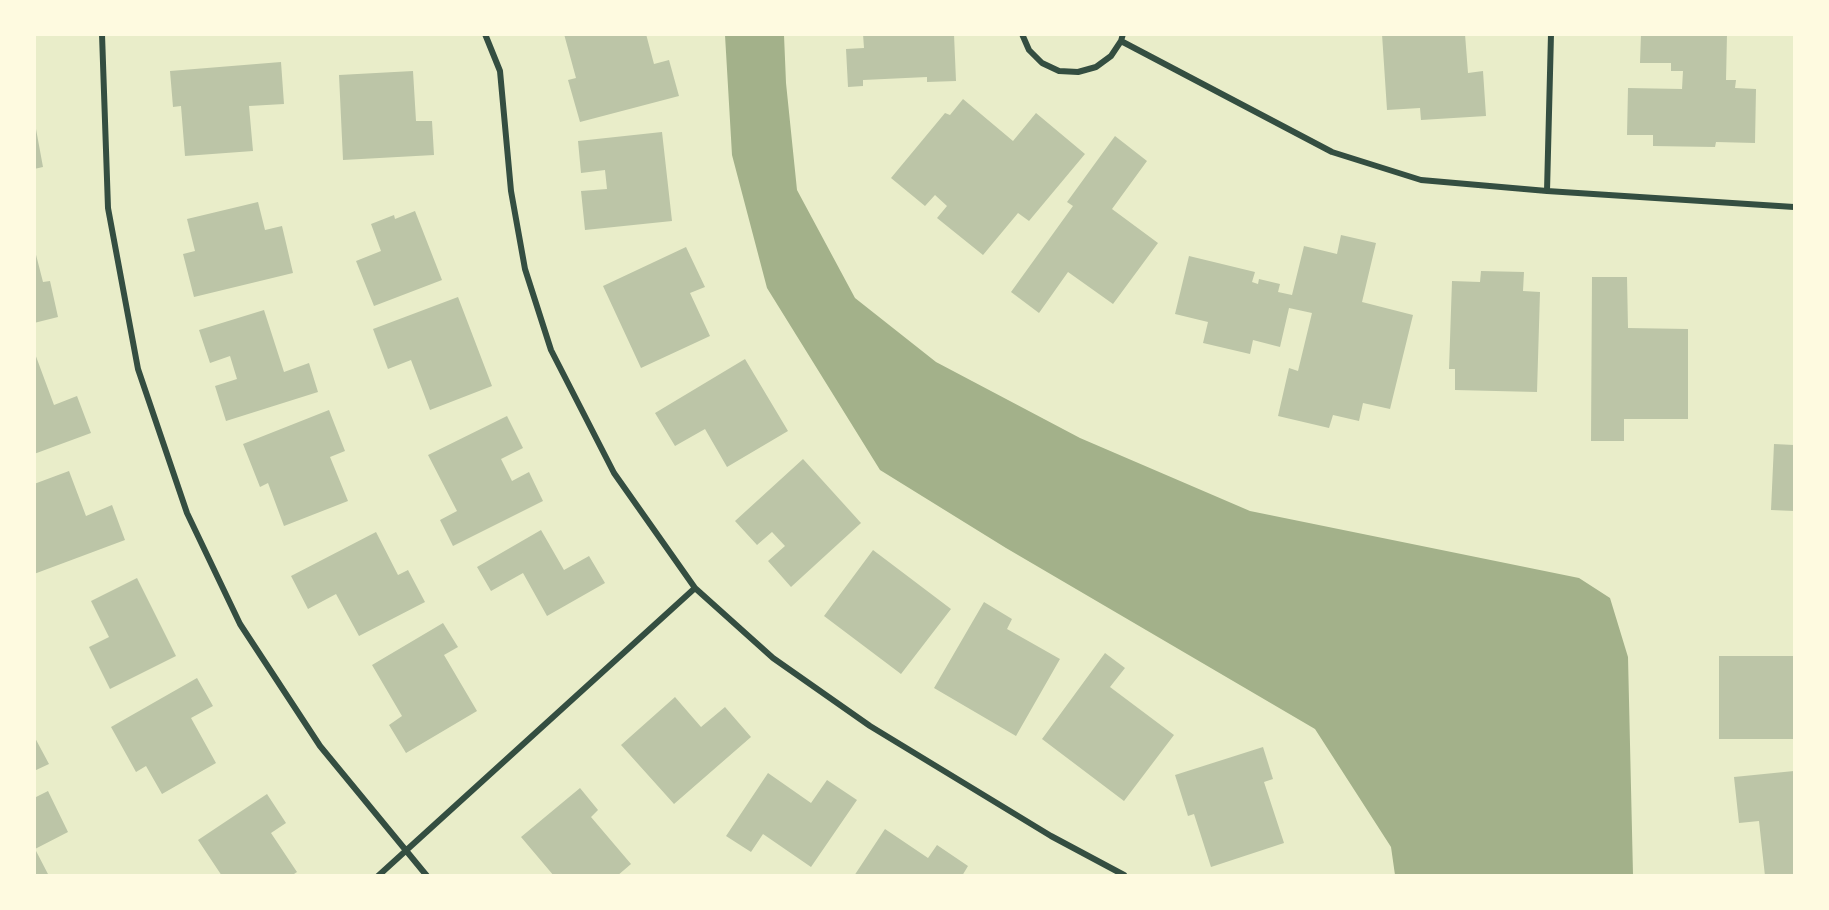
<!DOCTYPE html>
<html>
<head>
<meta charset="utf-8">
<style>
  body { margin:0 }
  #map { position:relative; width:1829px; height:910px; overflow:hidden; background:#e9edc9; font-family:Literata,serif }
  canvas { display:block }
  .frame { position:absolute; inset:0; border:36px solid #fefae0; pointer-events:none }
</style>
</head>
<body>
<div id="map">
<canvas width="1829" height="910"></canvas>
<div class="frame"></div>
</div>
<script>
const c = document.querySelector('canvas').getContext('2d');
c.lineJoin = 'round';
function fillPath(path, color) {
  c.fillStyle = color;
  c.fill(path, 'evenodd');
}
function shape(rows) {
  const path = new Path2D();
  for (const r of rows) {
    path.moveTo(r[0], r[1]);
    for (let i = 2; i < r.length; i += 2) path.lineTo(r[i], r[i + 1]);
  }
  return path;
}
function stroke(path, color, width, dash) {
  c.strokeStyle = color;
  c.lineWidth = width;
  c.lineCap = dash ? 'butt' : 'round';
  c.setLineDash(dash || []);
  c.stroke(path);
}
fillPath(shape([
  [725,35,784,35,786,83,797,190,855,298,936,362,1080,438,1250,511,1579,578,1610,598,1628,657,1633,875,1395,875,1391,847,1315,729,1006,548,880,470,767,288,732,155]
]), '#a3b18a');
fillPath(shape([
  [564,34,646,34,654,64,669,60,679,96,580,122,568,80,576,78],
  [863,34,954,34,956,81,927,82,927,77,863,80,863,86,848,87,846,49,864,48],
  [1382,34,1465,34,1468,73,1483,71,1486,116,1421,120,1420,108,1387,110],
  [1641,34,1727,34,1726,80,1736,80,1735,88,1756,89,1755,143,1716,142,1715,147,1653,146,1653,135,1627,135,1628,88,1682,89,1683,71,1671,71,1671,63,1640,63],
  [281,62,284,104,249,106,253,151,185,156,181,106,173,107,170,71],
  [413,71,416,121,432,121,434,155,343,160,339,75],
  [963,99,1013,141,1036,113,1085,154,1029,221,1018,213,983,255,937,218,947,206,935,195,925,206,891,178,945,113,950,115],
  [36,129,43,167,34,169,34,130],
  [662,132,672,221,585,230,581,191,607,189,605,170,581,173,578,141],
  [1115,136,1147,161,1112,209,1158,243,1113,304,1068,272,1039,313,1011,292,1073,206,1067,202],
  [258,202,265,230,282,226,293,273,194,297,183,254,195,251,187,219],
  [415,211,442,280,374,306,356,261,381,251,371,224,394,215,395,219],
  [1341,235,1376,243,1362,302,1413,315,1390,409,1363,403,1359,421,1333,415,1329,428,1278,416,1289,368,1298,371,1312,313,1289,308,1280,347,1253,340,1250,354,1203,343,1208,322,1175,314,1189,256,1255,272,1252,282,1258,284,1259,279,1280,284,1278,292,1292,295,1304,246,1337,254],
  [34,247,43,282,50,281,58,317,34,323],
  [686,247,705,287,690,293,710,336,641,368,603,286],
  [1481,271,1524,272,1523,291,1540,292,1537,392,1455,390,1455,369,1449,369,1452,281,1480,282],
  [1592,277,1627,277,1628,328,1688,329,1688,419,1624,419,1624,441,1591,441],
  [458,297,492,386,430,410,411,360,388,369,373,329],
  [264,310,284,372,309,363,318,392,226,421,215,386,237,379,230,356,210,363,199,330],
  [34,351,54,405,77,396,91,433,34,454],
  [745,359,788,431,727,467,705,429,675,446,655,413],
  [329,410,345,451,330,457,348,501,284,526,268,483,260,487,243,444],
  [507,416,523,448,501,459,512,481,529,472,543,501,453,546,440,520,457,511,428,455],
  [1774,444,1794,445,1794,511,1771,510],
  [803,459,861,523,791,587,768,561,785,546,772,532,757,545,735,521],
  [69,471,86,516,112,505,125,540,34,574,34,484],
  [541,530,564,570,589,556,605,583,547,616,523,573,491,591,477,567],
  [376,532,398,575,408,570,425,602,359,636,336,594,308,609,291,576],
  [873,550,951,609,901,674,824,616],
  [137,578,176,656,110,689,89,647,109,637,91,601],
  [984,602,1012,619,1007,629,1060,659,1016,736,934,688],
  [443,623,458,647,444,655,477,711,406,753,389,725,402,716,372,665],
  [1105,653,1125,668,1110,687,1174,735,1124,801,1042,739],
  [1719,656,1794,656,1794,739,1719,739],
  [197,678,213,706,191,718,216,763,162,794,146,766,136,772,111,727],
  [675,697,701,727,725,707,751,737,674,804,621,745],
  [34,736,49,764,34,771],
  [1263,747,1273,779,1264,782,1284,843,1211,867,1194,814,1188,816,1175,775],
  [1794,771,1794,876,1765,876,1759,821,1739,823,1734,777],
  [768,773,811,803,827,780,857,800,811,867,763,834,751,852,726,836],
  [580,788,598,810,591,817,631,864,617,876,554,876,521,837],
  [48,791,68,832,35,849,49,876,34,876,34,798],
  [267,794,286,823,271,833,297,872,291,876,222,876,198,840],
  [885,829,928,858,937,845,968,866,962,876,854,876]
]), '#bcc5a7');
stroke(shape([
  [102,34,108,208,138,369,187,513,240,624,320,746,427,876],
  [485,34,500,71,511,191,525,269,551,350,614,473,695,588,773,658,870,726,1051,836,1124,875],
  [1022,34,1029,50,1042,63,1059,71,1078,72,1096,67,1111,56,1121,41,1123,34],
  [1121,41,1332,152,1421,180,1547,191,1794,207],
  [1547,191,1551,34],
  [378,876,695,588]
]), '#344e41', 6);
</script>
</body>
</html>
